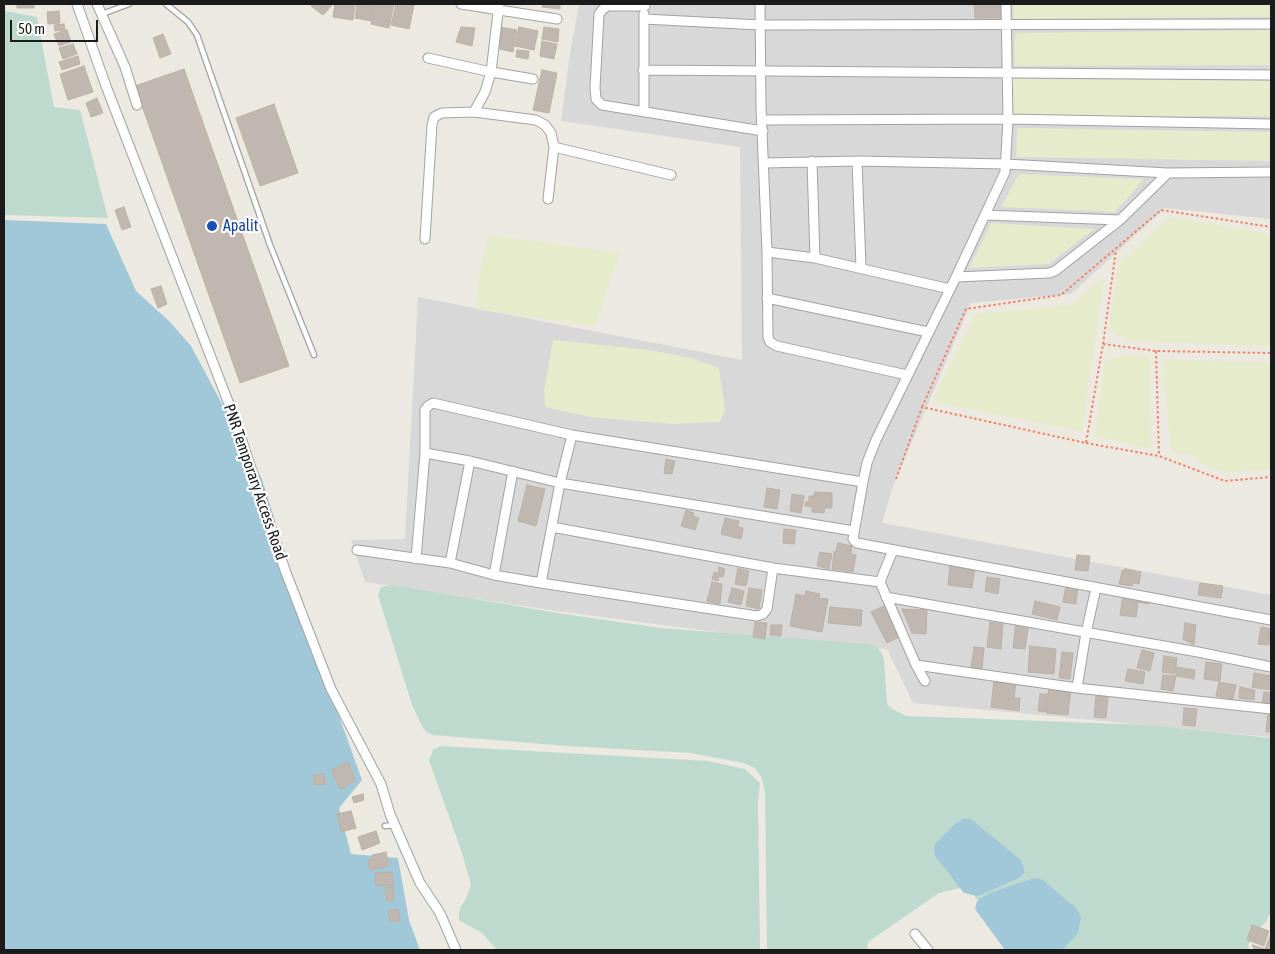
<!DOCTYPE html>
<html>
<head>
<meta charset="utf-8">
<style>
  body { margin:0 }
  #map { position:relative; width:1275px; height:954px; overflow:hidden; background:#ece9e0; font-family:"Asap Condensed",sans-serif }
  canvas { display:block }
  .frame { position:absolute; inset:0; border:5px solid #1b1b1b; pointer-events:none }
  .scale { position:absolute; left:10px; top:20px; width:88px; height:22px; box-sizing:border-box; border:2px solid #1b1b1b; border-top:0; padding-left:6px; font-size:15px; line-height:18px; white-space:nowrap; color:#1b1b1b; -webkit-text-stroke:4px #fff; paint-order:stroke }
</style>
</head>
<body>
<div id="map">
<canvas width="1275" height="954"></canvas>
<div class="frame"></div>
<div class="scale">50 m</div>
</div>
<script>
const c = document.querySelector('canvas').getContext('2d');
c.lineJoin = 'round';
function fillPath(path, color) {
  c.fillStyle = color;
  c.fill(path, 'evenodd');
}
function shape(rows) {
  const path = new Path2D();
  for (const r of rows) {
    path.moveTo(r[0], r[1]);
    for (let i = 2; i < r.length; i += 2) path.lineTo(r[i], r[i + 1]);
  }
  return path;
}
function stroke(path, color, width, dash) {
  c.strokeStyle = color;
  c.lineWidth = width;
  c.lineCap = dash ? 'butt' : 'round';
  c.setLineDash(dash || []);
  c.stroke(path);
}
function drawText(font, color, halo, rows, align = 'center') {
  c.font = font + ' "Asap Condensed",sans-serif';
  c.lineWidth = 4.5;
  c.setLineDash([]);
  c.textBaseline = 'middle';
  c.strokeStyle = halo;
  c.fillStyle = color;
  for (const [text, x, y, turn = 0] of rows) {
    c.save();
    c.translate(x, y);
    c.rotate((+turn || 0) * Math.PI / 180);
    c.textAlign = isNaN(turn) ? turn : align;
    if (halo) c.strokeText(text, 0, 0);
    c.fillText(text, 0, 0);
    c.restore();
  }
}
fillPath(shape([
  [579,4,1271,4,1271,219,1165,208,1071,294,971,303,893,486,882,523,1271,595,1271,737,913,703,887,649,770,639,556,611,365,582,351,540,405,539,418,297,742,360,740,147,561,121,570,53]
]), '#d9d8d8');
fillPath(shape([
  [1013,4,1271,4,1271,17,1013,19],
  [1271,30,1271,65,1014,66,1015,33],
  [1010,79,1271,81,1271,116,1014,116],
  [1017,128,1271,132,1271,161,1016,157],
  [1019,174,1144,179,1115,212,1001,207],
  [1170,217,1271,234,1271,347,1126,340,1109,329,1118,265],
  [991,223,1094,229,1049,264,969,268],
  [489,235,619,253,595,326,475,309,482,263],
  [1104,277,1082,431,932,402,975,314,1071,305],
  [553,340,650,350,691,358,719,368,725,409,720,422,672,424,590,417,545,407,544,391],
  [1123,355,1150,356,1151,449,1095,436,1105,361],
  [1163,359,1271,363,1271,469,1232,472,1210,468,1189,454,1171,453]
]), '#e6ebcb');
fillPath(shape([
  [4,6,5,11,37,17,54,107,80,110,108,218,4,215],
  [392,585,564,614,661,628,869,644,877,647,881,652,884,660,887,704,892,709,907,716,1150,725,1271,738,1271,911,1266,922,1252,936,1248,946,1250,950,1011,950,972,892,964,887,939,893,868,942,867,950,767,950,765,792,762,778,755,768,743,763,691,753,567,746,433,735,428,733,423,728,412,705,378,595,381,587],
  [441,746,708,761,745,769,760,783,758,803,760,950,497,950,482,933,459,920,459,913,461,906,465,901,471,885,462,853,429,760,433,750]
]), '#bedacf');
fillPath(shape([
  [4,220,106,224,136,291,170,322,191,346,262,479,312,641,362,780,339,808,351,854,398,858,409,920,420,950,4,950],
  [964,818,972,820,1021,860,1024,869,1024,873,1019,878,978,896,964,893,935,856,934,848,936,843,953,826],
  [1034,878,1043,880,1076,908,1081,917,1078,933,1062,950,1005,950,975,909,977,901,989,893]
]), '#a1c8d9');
const building = shape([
  [17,4,34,4,34,8,17,8,17,4],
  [313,4,333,4,323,15,311,6,313,4],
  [335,4,355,4,353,20,333,17,335,4],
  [357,4,374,4,371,21,355,18,357,4],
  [375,4,394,4,389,28,371,24,375,4],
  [396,4,414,5,409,29,391,25,396,4],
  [543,4,560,4,560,9,542,7,543,4],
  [974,4,1001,4,1001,18,975,18,974,4],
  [59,11,60,23,48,24,47,12,59,11],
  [64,24,65,30,55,31,54,25,64,24],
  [461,27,475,28,472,46,456,42,461,27],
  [499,27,517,30,513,52,495,48,499,27],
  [519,27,538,31,534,50,515,46,519,27],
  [544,27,559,29,558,42,542,39,544,27],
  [67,30,71,42,59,46,54,34,67,30],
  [163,34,171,54,160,58,153,38,163,34],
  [542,41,557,44,554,59,540,56,542,41],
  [73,44,77,54,63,59,59,48,73,44],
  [517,50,529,51,528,59,516,57,517,50],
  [78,56,80,64,62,70,59,62,78,56],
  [84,66,93,92,68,100,60,74,84,66],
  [184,69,289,366,240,383,135,86,184,69],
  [542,70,557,73,549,113,533,110,542,70],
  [97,98,103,113,91,117,86,103,97,98],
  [274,104,298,173,260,186,236,118,274,104],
  [124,207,131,227,122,230,115,210,124,207],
  [161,286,167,304,158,308,151,289,161,286],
  [666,459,675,461,672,474,664,473,666,459],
  [527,485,545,489,536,526,518,521,527,485],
  [767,488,780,490,777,509,764,507,767,488],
  [815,492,832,493,832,508,825,508,824,513,812,512,812,507,805,506,805,502,809,502,809,496,814,496,815,492],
  [792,494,804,496,801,513,790,511,792,494],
  [686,510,694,513,693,516,699,518,695,530,681,526,686,510],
  [725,518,739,521,738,527,743,528,741,539,721,534,725,518],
  [784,529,796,530,794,544,783,543,784,529],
  [838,543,852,546,851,554,856,555,853,572,832,569,834,551,836,552,838,543],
  [820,552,832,554,829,569,817,566,820,552],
  [1077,555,1090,556,1088,571,1075,570,1077,555],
  [950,564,975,566,972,588,948,585,950,564],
  [719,567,725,569,723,577,719,576,718,581,712,579,714,572,718,573,719,567],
  [738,568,749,571,746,586,735,584,738,568],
  [1126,569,1141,572,1139,584,1133,583,1132,586,1119,584,1122,571,1126,569],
  [987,577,1000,579,998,594,985,591,987,577],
  [712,582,722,584,720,604,707,601,712,582],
  [1200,583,1223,586,1221,598,1198,595,1200,583],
  [1066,585,1078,587,1076,604,1063,602,1066,585],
  [732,588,744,591,741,605,728,602,732,588],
  [749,588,762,590,759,609,746,606,749,588],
  [806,591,820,594,819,598,828,599,822,632,790,626,796,594,805,596,806,591],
  [1123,595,1149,600,1149,604,1138,602,1136,617,1120,615,1123,595],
  [1035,601,1060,607,1057,620,1032,614,1035,601],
  [886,605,901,636,887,643,871,612,886,605],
  [830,607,862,610,861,626,828,623,830,607],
  [902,609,927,610,926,634,912,633,902,609],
  [1016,621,1029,623,1025,649,1013,648,1016,621],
  [755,622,767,623,765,639,753,637,755,622],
  [990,622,1003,624,1001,649,987,647,990,622],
  [1185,623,1196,625,1194,645,1183,639,1185,623],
  [771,625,782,625,781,636,770,635,771,625],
  [1261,627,1271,629,1269,645,1258,644,1261,627],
  [1030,646,1056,649,1054,674,1028,672,1030,646],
  [974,647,984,648,982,669,971,668,974,647],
  [1142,650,1154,653,1150,671,1137,668,1142,650],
  [1062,652,1073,653,1070,679,1059,678,1062,652],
  [1164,656,1177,658,1175,674,1162,672,1164,656],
  [1206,662,1222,664,1220,681,1204,679,1206,662],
  [1177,667,1195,670,1194,679,1176,676,1177,667],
  [1128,669,1145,672,1143,684,1125,681,1128,669],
  [1254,673,1271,676,1271,690,1252,687,1254,673],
  [1163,675,1176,676,1173,691,1161,689,1163,675],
  [994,680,1016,683,1014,698,1020,698,1019,711,991,707,994,680],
  [1219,682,1236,685,1233,699,1216,696,1219,682],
  [1049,687,1071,689,1068,715,1046,713,1049,687],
  [1240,687,1255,690,1254,700,1239,698,1240,687],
  [1264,692,1271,693,1269,706,1262,704,1264,692],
  [1040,694,1047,694,1045,712,1038,711,1040,694],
  [1096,696,1108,697,1106,718,1094,717,1096,696],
  [1184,708,1197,709,1195,726,1183,725,1184,708],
  [1268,714,1271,715,1271,732,1266,732,1268,714],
  [348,762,356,781,340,789,331,770,348,762],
  [324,774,325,784,314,785,313,775,324,774],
  [363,794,364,800,354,803,352,797,363,794],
  [351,811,356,828,341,832,337,814,351,811],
  [376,831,380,843,362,850,358,837,376,831],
  [386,852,389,866,370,870,368,860,373,859,372,855,386,852],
  [392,872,393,885,376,886,375,873,392,872],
  [393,887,394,901,387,901,385,888,393,887],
  [398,909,400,921,390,922,388,911,398,909],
  [1252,925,1269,931,1264,946,1247,940,1252,925],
  [1270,936,1271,950,1255,950,1252,945,1265,949,1270,936]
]);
fillPath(building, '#c0b8b0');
stroke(building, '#bdb1a3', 1);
const lane = shape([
  [166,4,188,22,197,35,270,245,314,355],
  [102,14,129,4],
  [385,826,395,825]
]);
const street = shape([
  [77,4,106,86,234,417,285,570,331,689,381,784,390,814,420,883,440,913,456,950],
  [97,4,125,67,137,105],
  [461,4,557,19],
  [760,4,761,107,767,252,768,337,770,342,777,346,907,375],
  [645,6,608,6,603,9,599,14,595,88,596,99,602,105,763,131],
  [644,19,760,25,1271,24],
  [428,58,491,72,533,79],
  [643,70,1271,75],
  [474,112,485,92,491,72,499,4],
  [644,112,644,14],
  [762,120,1008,119,1271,124],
  [554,147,671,175],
  [812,161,815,258],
  [857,161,861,267],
  [764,163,857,161,1006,164,1168,173,1271,172],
  [985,215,1120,220],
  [425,239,432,125,434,117,442,113,474,112,536,120,545,125,551,133,554,147,548,199],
  [767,252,815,258,950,289],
  [956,277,1049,273,1055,271,1120,220,1168,173],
  [767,298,928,332],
  [425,453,470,461,560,483,854,531],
  [863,482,867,463,876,440,956,277,1005,172,1008,119,1006,4],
  [552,527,773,568,880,582],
  [357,550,450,563,494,575,541,583,757,616,763,614,767,609,773,568],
  [893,550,880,582,916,665,925,681],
  [416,559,425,453,425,410,428,406,433,403,572,435,863,482,853,539,857,543,1271,620],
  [450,563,470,461],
  [494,575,513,471],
  [541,583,560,483,572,435],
  [886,597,1198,652,1271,667],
  [916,665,1077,688,1271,709],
  [1077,688,1086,633,1096,588],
  [915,934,928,950]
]);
stroke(lane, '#a2a2a2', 7);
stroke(street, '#a2a2a2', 11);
stroke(shape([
  [1103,344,1116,250],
  [1156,351,1159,456],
  [922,407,966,309,1061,295,1161,210,1271,227],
  [1086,443,1159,456,1225,481,1271,477],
  [896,479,922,407,1086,443,1103,344,1156,351,1271,353]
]), '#f48169', 2, [2.5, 2.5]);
stroke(lane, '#fff', 4.5);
stroke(street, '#fff', 9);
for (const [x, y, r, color] of [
  [212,226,6,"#1a4fb4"]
]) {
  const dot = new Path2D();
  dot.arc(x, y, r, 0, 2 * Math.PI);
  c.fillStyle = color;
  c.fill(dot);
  stroke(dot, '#fff', 2);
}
drawText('16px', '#164399', '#fff', [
  ["Apalit",223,226]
], 'left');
drawText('16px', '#1b1b1b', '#fff', [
  ["PNR Temporary Access Road",255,482,71]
]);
</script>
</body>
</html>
